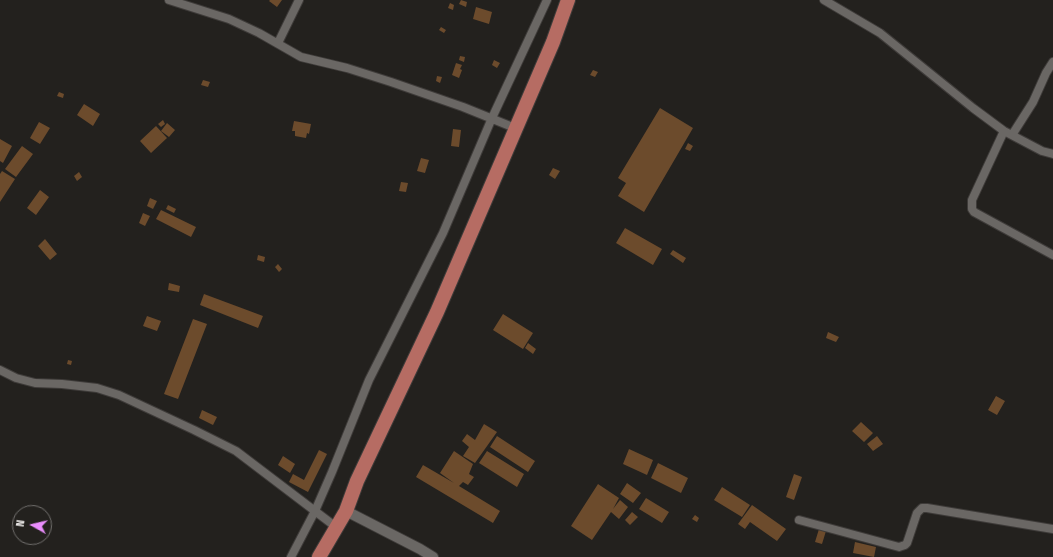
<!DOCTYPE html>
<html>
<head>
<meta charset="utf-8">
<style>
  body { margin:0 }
  #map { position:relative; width:1053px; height:557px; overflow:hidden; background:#23211e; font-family:"Fira Sans Condensed",sans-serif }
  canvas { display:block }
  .north { position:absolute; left:12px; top:505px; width:40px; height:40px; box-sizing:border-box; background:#23211e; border:1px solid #73716f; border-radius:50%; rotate:278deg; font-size:11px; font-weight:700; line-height:16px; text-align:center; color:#ebe9e8 }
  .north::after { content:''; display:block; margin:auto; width:14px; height:18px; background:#ea8dfd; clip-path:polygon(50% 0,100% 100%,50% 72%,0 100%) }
</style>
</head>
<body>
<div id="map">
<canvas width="1053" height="557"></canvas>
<div class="north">N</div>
</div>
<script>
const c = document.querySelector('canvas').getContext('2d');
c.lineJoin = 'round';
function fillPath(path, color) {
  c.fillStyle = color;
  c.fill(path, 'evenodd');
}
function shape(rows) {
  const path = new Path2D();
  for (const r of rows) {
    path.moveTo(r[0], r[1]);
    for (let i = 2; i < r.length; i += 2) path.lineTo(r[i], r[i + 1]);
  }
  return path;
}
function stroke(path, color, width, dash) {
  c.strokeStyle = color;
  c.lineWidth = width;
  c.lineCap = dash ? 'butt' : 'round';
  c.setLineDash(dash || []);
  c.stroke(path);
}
fillPath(shape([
  [270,0,282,0,277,7,269,1],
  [461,0,467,2,466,7,459,4],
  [450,3,454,5,453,10,448,8],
  [476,7,492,12,489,24,473,19],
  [441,27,446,30,444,33,439,30],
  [460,56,465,57,464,62,459,60],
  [494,60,500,63,497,68,492,65],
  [456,63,462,65,460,69,462,70,459,78,452,75],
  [593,70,598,72,595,77,590,75],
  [437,76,442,77,440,83,436,81],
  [203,80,210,82,208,87,201,85],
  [59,92,64,94,63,98,57,96],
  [84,104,100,114,93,126,77,115],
  [660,108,693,128,644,212,618,196,626,183,618,178],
  [163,120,165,124,161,127,158,124],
  [294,121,311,124,309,134,307,133,306,138,295,136,295,131,292,131],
  [39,122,50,128,40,144,30,138],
  [167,123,175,130,169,137,161,131],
  [156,126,167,138,151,153,140,141],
  [453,129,461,130,459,147,451,146],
  [0,139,12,146,3,163,0,161],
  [688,143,693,146,690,151,685,149],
  [22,146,33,154,16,177,5,169],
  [421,158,429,160,425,173,417,171],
  [553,168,560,171,555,179,549,175],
  [2,171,15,179,0,202,0,174],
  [79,172,82,177,77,181,74,176],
  [401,182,408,183,406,192,399,191],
  [40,190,49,197,36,215,27,208],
  [150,198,157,201,153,209,147,206],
  [168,205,176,209,174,213,166,209],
  [161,210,196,227,191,237,156,219],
  [143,213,150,216,145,226,139,223],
  [625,228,662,249,653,265,616,243],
  [45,239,57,254,50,260,38,246],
  [673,250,686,258,683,263,670,254],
  [258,255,265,257,264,262,257,260],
  [278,264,282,269,279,272,275,267],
  [169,283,180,286,179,292,168,290],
  [204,294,263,316,258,328,200,305],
  [503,314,533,333,523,349,493,330],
  [147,316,161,321,157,331,143,326],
  [193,319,207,324,178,399,164,394],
  [828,332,839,337,836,342,826,338],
  [528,343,536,349,533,354,525,348],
  [68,360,72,361,71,365,67,364],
  [996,396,1005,401,997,415,988,410],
  [202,410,217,417,213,425,199,418],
  [861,422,873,433,864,442,852,431],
  [484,424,497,432,475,463,463,456,469,447,462,441,467,434,475,440],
  [497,436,535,461,528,472,490,447],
  [877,436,883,444,873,451,867,444],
  [629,449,653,460,647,475,623,464],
  [319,450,327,454,308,492,289,482,293,474,304,480],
  [454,451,473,464,469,474,474,477,468,485,463,482,459,486,500,511,493,523,416,477,423,465,454,483,440,473],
  [487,451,524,474,517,487,479,463],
  [283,456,295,464,290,473,278,465],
  [658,463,688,478,681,493,651,478],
  [794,474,802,477,794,500,786,497],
  [627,483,641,493,633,503,620,494],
  [598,484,619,498,613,509,620,500,628,507,619,519,611,512,592,540,571,526],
  [722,487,750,505,742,517,714,500],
  [646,498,669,512,662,523,639,509],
  [752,505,786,529,777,541,750,522,745,529,738,524],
  [632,512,638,517,630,525,625,520],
  [695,515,699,518,697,522,692,519],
  [819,529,826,531,822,544,815,542],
  [855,542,876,547,874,557,853,553]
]), '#6c4b2c');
const minor = shape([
  [169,0,229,19,259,33,301,57,347,68,391,82,463,107,515,128],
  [824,0,880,33,973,108,1004,131,1042,151,1053,154],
  [278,43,299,0],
  [1004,131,972,200,972,209,974,212,1053,255],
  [1012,135,1033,102,1046,73,1053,62],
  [0,370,16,378,35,383,62,384,97,388,119,395,194,430,236,451,336,527],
  [799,520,899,547,905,545,907,543,917,513,922,508,927,508,1053,529],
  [291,557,315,511,332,472,369,380,443,233,492,118,547,0]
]);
const tertiary = shape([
  [346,511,420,549,433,557]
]);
const trunk = shape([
  [319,557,346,511,357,481,437,312,553,42,568,0]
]);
stroke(minor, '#3e3b39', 10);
stroke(tertiary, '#3e3b39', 12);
stroke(trunk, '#3e3b39', 16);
stroke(minor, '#6a6764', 8);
stroke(tertiary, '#6a6764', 10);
stroke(trunk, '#b66c63', 14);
</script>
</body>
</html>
